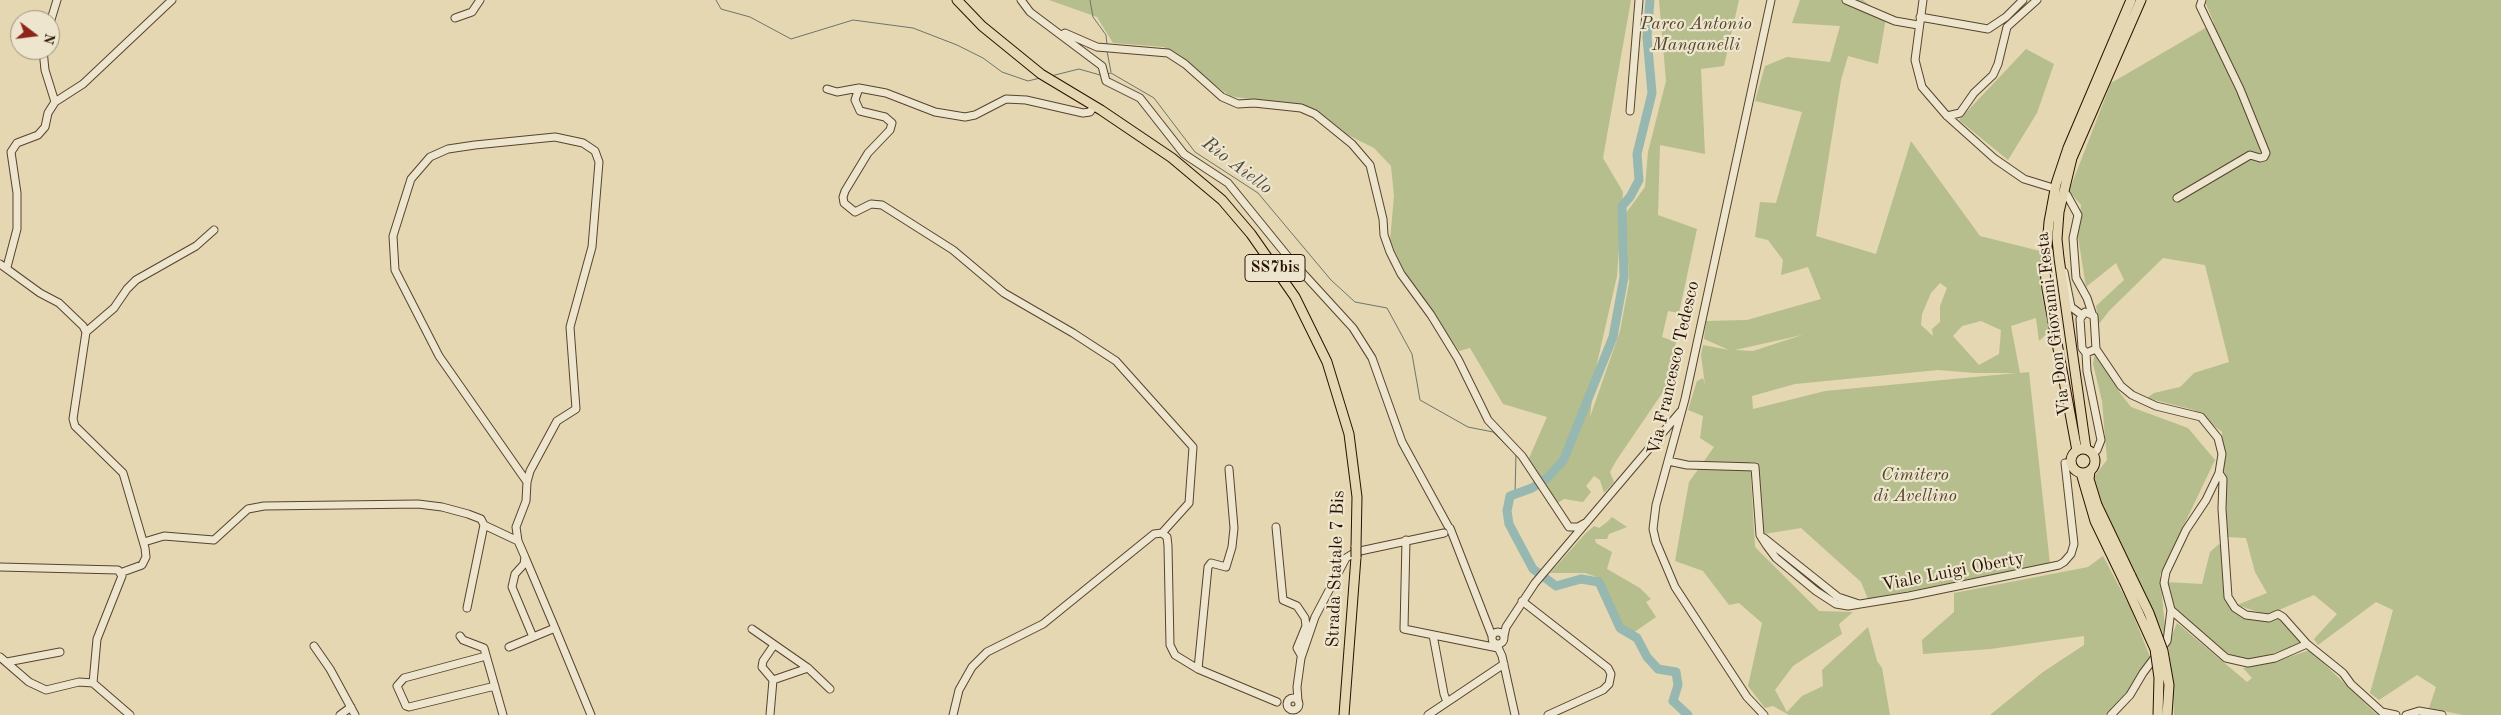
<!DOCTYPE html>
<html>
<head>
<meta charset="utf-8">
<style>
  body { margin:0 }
  #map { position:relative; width:2501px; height:715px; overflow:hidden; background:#e4d7b2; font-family:"Old Standard TT",serif }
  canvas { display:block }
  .north { position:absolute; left:10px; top:10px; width:50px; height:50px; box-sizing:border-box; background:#ede5cd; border:1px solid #9f917c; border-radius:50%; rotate:105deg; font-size:14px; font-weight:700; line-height:20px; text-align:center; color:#2a1202 }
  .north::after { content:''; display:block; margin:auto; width:18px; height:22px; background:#8f2418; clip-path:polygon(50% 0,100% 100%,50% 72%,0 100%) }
</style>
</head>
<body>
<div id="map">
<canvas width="2501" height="715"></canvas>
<div class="north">N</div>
</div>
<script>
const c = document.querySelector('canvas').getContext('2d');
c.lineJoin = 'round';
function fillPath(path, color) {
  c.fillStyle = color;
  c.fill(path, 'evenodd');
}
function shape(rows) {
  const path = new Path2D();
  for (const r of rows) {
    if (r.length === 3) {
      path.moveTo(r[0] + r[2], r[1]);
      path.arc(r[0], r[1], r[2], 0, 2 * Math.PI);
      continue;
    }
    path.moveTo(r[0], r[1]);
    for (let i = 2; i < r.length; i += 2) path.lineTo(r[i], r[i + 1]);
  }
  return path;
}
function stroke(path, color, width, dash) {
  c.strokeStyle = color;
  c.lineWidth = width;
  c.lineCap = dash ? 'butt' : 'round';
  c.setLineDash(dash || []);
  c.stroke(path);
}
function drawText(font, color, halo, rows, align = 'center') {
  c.font = font + ' "Old Standard TT",serif';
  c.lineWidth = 4.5;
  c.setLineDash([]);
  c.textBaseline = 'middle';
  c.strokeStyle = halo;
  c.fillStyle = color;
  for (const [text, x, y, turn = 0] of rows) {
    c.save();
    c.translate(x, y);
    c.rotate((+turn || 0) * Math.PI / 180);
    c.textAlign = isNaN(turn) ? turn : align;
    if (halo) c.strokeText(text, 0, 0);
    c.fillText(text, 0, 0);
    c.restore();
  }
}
fillPath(shape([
  [1049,0,1631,0,1603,158,1623,192,1617,276,1595,372,1590,417,1620,331,1629,283,1626,213,1645,187,1648,152,1666,81,1659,0,1739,0,1724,66,1701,69,1705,154,1660,145,1658,215,1697,229,1679,313,1668,311,1662,337,1676,342,1667,386,1616,461,1610,472,1614,482,1604,493,1600,480,1594,476,1586,486,1591,492,1583,502,1564,499,1556,504,1548,493,1529,458,1547,417,1503,404,1470,348,1459,351,1409,280,1390,241,1394,196,1391,166,1374,148,1344,133,1312,109,1230,96,1164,47,1113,43,1097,17],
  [1800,0,1863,0,1886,18,1878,64,1848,56,1841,80,1816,236,1876,254,1911,141,1980,236,2040,251,2041,292,2050,331,2039,341,2036,318,2011,326,2020,373,2029,372,2050,564,1868,599,1861,582,1801,528,1764,534,1758,462,1750,462,1755,547,1819,611,1853,612,1839,624,1842,634,1793,666,1775,690,1787,712,1802,696,1823,686,1822,670,1868,627,1877,661,1882,668,1890,715,1789,715,1773,706,1765,708,1748,686,1762,623,1739,603,1729,605,1703,571,1675,561,1689,482,1714,447,1700,438,1703,416,1688,410,1697,381,1703,378,1705,385,1701,355,1703,345,1729,350,1704,339,1706,321,1747,320,1821,299,1808,267,1781,275,1783,260,1768,240,1755,237,1760,202,1776,203,1802,112,1755,101,1765,66,1787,57,1830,62,1840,26,1792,23],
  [1940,283,1947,288,1940,306,1940,322,1932,329,1933,336,1921,325,1922,314,1931,293],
  [1981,321,2001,330,1999,354,1979,365,1953,336,1962,326],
  [1802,335,1753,351,1735,350],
  [1938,370,1975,373,2017,373,1825,391,1753,409,1752,396,1795,384],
  [2207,0,2501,0,2501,715,2463,715,2429,708,2436,687,2417,675,2379,700,2370,693,2393,610,2376,602,2318,645,2314,639,2337,614,2314,595,2267,615,2237,605,2267,593,2255,572,2246,538,2228,537,2222,432,2194,410,2147,398,2154,393,2180,387,2194,373,2229,362,2205,265,2163,258,2109,311,2099,324,2096,306,2124,280,2116,263,2086,287,2078,237,2081,205,2069,191,2111,83,2214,23,2206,4],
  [2026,49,2054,64,2037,113,2008,160,1959,120],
  [2095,353,2120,393,2131,407,2188,428,2215,460,2160,575,2166,638,2108,524,2093,478,2107,460,2102,401,2093,364],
  [1612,517,1627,527,1609,534,1607,539,1595,539,1596,543,1612,552,1607,569,1640,588,1651,599,1646,602,1656,617,1633,633,1619,622,1603,582,1597,577,1585,573,1550,573,1585,534,1594,526,1599,528,1607,522],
  [2219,544,2223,548,2224,589,2239,614,2270,619,2280,618,2304,643,2256,659,2237,658,2222,651,2174,610,2166,582,2202,584,2210,552],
  [2103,556,2130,607,2150,657,2127,695,2106,715,1990,715,2043,672,2084,645,2084,636,1990,649,1923,654,1922,640,1954,612,1954,593,2088,567],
  [2177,623,2247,682,2252,678,2243,668,2274,662,2310,650,2376,714,2380,715,2174,715,2173,684,2168,645]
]), '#b5be8c');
stroke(shape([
  [716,0,721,9,750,17,791,39,853,20,913,28,957,45,983,58,1002,72,1028,81,1040,78],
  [1090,0,1093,17,1106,35,1107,45],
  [1107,51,1111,72],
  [1107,74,1111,73,1154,98,1195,152,1258,193,1331,280,1355,302,1387,308,1412,354,1420,400,1468,427,1493,432,1513,452],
  [1051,76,1079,69,1100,75],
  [1515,494,1516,455]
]), '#6b766b', 1);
stroke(shape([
  [1650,0,1647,37,1652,93,1637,154,1639,180,1630,197,1622,206,1624,277,1613,337,1563,461,1546,479,1532,488,1510,496,1507,511,1509,524,1533,569,1556,586,1581,579,1599,582,1620,628,1637,638,1647,657,1658,669,1676,672,1678,685,1673,701,1688,715]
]), '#96b8b1', 9);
const minor = shape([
  [1021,0,1030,12,1102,66,1106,81,1140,98,1184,154,1228,183,1289,258,1353,328,1372,358,1402,442,1448,526],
  [1846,0,1895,21,1918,25],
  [1923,0,1915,60,1922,87,1947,116,1995,159,2024,179,2050,187],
  [1920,17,1988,29,2006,17,2023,0],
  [455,18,472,12,480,0],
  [50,23,57,0],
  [1062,35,1065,33,1097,47,1168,53,1185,64,1222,97,1238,104,1254,103,1301,108,1315,114,1352,144,1370,165,1383,219,1384,235,1390,252,1401,274,1431,315,1458,359,1488,420,1522,456,1569,527,1578,527,1587,522],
  [859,88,855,100,860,111,885,117,892,123,890,130,868,153,845,191,843,197,844,203,855,212,871,204,882,205,953,250,1004,293,1073,333,1116,361,1193,447,1189,503,1162,533],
  [827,89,837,92,859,88,886,93,935,112,965,117,975,115,1006,99,1026,100,1083,113,1090,112,1094,106],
  [55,102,83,84,172,0],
  [1630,111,1639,0],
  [1947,116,1960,113,1974,93,1993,75,1998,64,2007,27,2037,0],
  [2067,195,2078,215,2073,238,2076,278,2087,298,2092,313],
  [2177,198,2250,155,2260,158,2264,157,2266,153,2240,89,2200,6,2202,0],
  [0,264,40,293,59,303,83,326,86,332,73,419,75,426,123,473,145,548,146,557,142,565,120,573],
  [7,267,17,229,17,193,11,152,17,143,38,135,45,127,48,113,55,102,45,70,43,50],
  [2064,272,2071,307,2082,315],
  [86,332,114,308,127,289,136,280,196,246,214,230],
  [2096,349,2086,353,2082,348,2080,319,2085,312,2094,316,2096,349,2121,386,2132,395,2156,406,2201,417,2218,438,2222,454,2219,473,2206,500,2186,530,2166,572,2164,583,2171,610,2167,641,2143,673,2130,695,2111,715],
  [2086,353,2087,371,2101,440,2097,450,2093,454],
  [1668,461,1687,465,1755,467,1760,535,1767,546,1776,558,1816,591,1836,604,1848,606,1909,596,2059,565,2064,562,2071,554,2074,544,2065,463,2072,463],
  [2219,473,2223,479,2222,509,2228,597,2235,608,2246,615,2269,618,2278,614,2283,617,2307,644],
  [527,482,439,356,395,270,393,236,411,179,430,157,448,149,475,145,555,137,583,143,595,151,599,162,592,247,570,327,576,409,557,421,530,471,527,482,526,501,516,527,518,541,525,557,524,564,515,574,512,587,533,637],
  [1276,527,1283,600,1297,606,1305,618,1306,626,1297,648,1301,655],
  [1450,528,1492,636],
  [1764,538,1838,597,1859,604],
  [1406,540,1404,629,1498,648],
  [144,542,164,536,214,540,248,509,264,506,418,504,442,507,468,514,481,519,484,525,518,541],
  [1360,551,1444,533],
  [525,557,555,628],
  [0,567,118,570,122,576,97,639,93,683],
  [1522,601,1608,668,1611,674,1609,684,1603,690,1548,715],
  [467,608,484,525],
  [2171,610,2226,658,2248,663,2275,658,2307,644,2343,673,2351,684,2382,712,2396,715],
  [752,629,808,668,830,689],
  [1498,638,6],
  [1433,635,1444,694,1447,702],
  [460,636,463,640,484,648,503,715],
  [1504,636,1506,627,1535,583,1681,411],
  [1497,645,1502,656,1515,715],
  [314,646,330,669,355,715],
  [509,647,555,628,591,715],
  [486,656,404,678,397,686,406,706,409,707,495,686],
  [0,657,29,682,46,690,79,682,93,683],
  [7,662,60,652],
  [1198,669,1208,567,1211,563,1226,567,1232,547,1234,528,1229,469],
  [773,680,808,668],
  [93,683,130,715],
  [1293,704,6],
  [1298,701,1297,687,1301,658,1315,617,1346,558,1354,553],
  [340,715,351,707],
  [770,715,773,680,762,667,763,661,774,645],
  [953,715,959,690,972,667,987,652,1043,624,1154,534,1162,533,1167,537,1168,546,1170,645,1175,655,1198,669,1277,702],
  [1428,715,1504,664],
  [1764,715,1747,697,1675,587,1656,542,1653,529,1656,505,1685,399,1771,0],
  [2406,715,2419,711,2442,715]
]);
const major = shape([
  [957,0,982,26,1041,74,1101,110,1172,158,1222,200,1251,234,1295,297,1327,362,1349,434,1357,497,1356,547],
  [2086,449,2059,258,2057,239,2059,212,2072,158,2141,0],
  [2083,461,12],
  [2077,451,2047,289,2045,271,2049,222,2056,184,2068,148,2131,0],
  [2090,471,2089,479,2097,505,2131,576],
  [2081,473,2095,521,2124,581],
  [1344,715,1356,557]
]);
stroke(minor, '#58432e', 9);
stroke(major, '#2a1202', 11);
stroke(minor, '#ede5cd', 7);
stroke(major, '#e4d7b2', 9);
const majorBridge = shape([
  [1356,547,1356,557],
  [2131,576,2149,613,2163,651,2169,685,2167,715],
  [2124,581,2155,649,2159,678,2158,715]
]);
stroke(majorBridge, '#2a1202', 11, []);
stroke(majorBridge, '#e4d7b2', 9);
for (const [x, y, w] of [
  [1275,268,60]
]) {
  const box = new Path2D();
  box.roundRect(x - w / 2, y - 13.5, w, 27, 4);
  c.fillStyle = '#ede5cd';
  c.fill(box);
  stroke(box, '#2a1202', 1);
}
drawText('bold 16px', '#2a1202', null, [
  ["SS7bis",1275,268]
]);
drawText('italic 18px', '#54462b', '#ede5cd', [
  ["Parco Antonio",1696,24],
  ["Manganelli",1696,45],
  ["Cimitero",1915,475],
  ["di Avellino",1915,496]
]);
drawText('18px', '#2a1202', '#ede5cd', [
  ["Via Don Giovanni Festa",2054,324,-97],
  ["Via Francesco Tedesco",1674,368,-77],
  ["Strada Statale 7 Bis",1336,569,-88],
  ["Viale Luigi Oberty",1953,572,-11]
]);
drawText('italic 19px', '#504c3f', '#ede5cd', [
  ["Rio Aiello",1237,166,37]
]);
</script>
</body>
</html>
